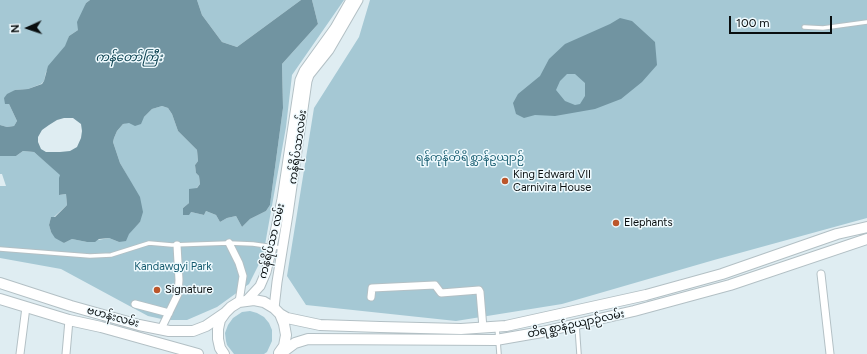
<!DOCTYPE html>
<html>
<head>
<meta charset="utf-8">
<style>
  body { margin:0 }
  #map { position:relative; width:867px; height:354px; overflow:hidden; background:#dfedf2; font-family:Figtree,sans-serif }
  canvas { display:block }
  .north { position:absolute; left:8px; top:8px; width:40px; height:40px; -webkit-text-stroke:3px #effafe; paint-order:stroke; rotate:267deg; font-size:11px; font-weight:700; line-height:16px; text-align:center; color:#090e0f }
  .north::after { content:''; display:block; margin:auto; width:14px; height:18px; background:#090e0f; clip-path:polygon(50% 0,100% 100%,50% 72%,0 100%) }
  .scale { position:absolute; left:729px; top:16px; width:103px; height:18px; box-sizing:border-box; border:2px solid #090e0f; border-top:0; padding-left:5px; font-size:12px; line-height:14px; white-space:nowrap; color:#090e0f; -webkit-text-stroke:3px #effafe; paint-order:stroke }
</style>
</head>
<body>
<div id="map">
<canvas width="867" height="354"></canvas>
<div class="north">N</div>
<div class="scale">100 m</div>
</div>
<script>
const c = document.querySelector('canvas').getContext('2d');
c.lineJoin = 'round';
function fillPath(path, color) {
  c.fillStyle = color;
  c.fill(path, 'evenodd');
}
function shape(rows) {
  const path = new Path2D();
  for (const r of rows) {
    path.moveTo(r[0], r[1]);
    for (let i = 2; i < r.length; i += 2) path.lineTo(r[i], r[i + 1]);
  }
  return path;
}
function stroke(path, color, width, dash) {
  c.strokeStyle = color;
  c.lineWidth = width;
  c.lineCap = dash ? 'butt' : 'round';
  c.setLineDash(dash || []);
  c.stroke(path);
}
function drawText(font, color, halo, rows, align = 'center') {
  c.font = font + ' Figtree,"Noto Sans Myanmar",sans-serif';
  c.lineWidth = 3;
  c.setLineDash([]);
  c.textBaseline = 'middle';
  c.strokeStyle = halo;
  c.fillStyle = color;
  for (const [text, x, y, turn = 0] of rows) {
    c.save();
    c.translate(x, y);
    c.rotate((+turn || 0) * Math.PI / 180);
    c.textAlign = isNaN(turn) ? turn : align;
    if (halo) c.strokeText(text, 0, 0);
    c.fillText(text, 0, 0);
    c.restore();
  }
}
fillPath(shape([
  [0,0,90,0,86,3,78,30,69,36,66,46,46,72,44,81,41,84,28,89,15,90,9,104,17,121,14,126,7,127,0,125],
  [197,0,301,0,237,47,222,42,202,15],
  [312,0,344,0,292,75,286,127,263,256,249,284,217,307,187,320,166,320,148,316,61,269,0,258,0,186,6,186,2,174,0,174,0,156,16,156,23,151,34,152,61,175,60,195,66,194,67,205,54,217,51,217,49,225,51,232,64,243,72,239,87,242,109,238,119,242,140,222,128,177,120,163,113,142,114,138,117,131,123,124,144,117,152,109,162,106,168,108,172,114,178,131,197,150,198,161,195,165,196,173,199,176,200,184,189,197,189,203,183,208,191,212,204,215,206,211,216,215,220,222,227,218,236,216,242,227,250,219,266,211,270,205,271,197,283,108,282,64,318,24],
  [370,0,867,0,867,218,714,260,562,304,456,321,306,305,287,276,314,108,359,37],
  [250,311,257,313,264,317,269,323,272,330,272,341,267,352,264,354,234,354,227,345,226,341,225,333,228,325,233,318,242,312]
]), '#a5c8d4');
fillPath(shape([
  [90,0,197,0,202,15,222,42,237,47,301,0,312,0,318,24,282,64,283,108,271,197,270,205,266,211,250,219,242,227,236,216,227,218,220,222,216,215,206,211,204,215,191,212,189,215,183,215,183,208,189,203,189,189,197,188,200,184,199,176,196,173,195,165,198,161,197,150,178,131,172,114,168,108,162,106,152,109,144,117,141,124,135,126,129,123,123,124,117,131,114,138,113,142,120,163,140,197,143,212,140,222,129,234,126,241,119,242,109,238,99,239,95,242,87,242,72,239,64,243,55,238,51,232,49,225,51,217,55,217,67,205,66,194,59,195,59,178,60,175,34,152,23,151,16,156,0,156,0,125,7,127,14,126,17,121,9,104,5,104,4,98,7,94,15,90,28,89,42,84,44,81,48,66,65,46,69,36,78,30,77,22,86,3],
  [64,118,73,118,81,124,82,131,81,138,77,147,70,151,60,152,46,152,41,149,38,142,38,137,42,130,49,125,57,120],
  [620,18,632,21,655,42,657,65,642,82,621,99,595,109,555,116,535,115,524,118,516,114,513,103,518,94,540,76,549,59,565,44,610,24],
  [567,74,575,74,585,83,585,96,580,104,575,105,565,101,556,90,560,81]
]), '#7194a1');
const lane = shape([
  [804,27,823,28,867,22],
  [0,249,90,256,111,255,149,243,172,245,229,243,253,244,281,248],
  [577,325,579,354],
  [497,327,499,354]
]);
const street = shape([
  [229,243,239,263,243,276,239,302],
  [821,274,830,354],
  [371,297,372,288,435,285,441,293,479,290,480,292,483,328],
  [135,304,169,313],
  [161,329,178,294,179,280,177,245],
  [20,354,26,307],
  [66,354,69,320]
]);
const secondary = shape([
  [247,300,260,286,266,272,272,247,282,199,300,80,304,71,335,28,351,0],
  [274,308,277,282,288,214,307,81,309,75,329,50,358,0]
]);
const primary = shape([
  [0,283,71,306,139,325,169,331,193,331,206,326,225,313],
  [0,299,69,320,101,327,198,354],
  [280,314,287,318,320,325,380,327,461,329,506,326,646,295,722,274,837,234,867,227],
  [224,354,220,348,218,339,218,329,220,320,225,313,231,307,239,302,254,300,264,302,274,308,280,314,284,324,286,335,284,346,279,353],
  [280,354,295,343,308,339,496,340,542,332,634,311,730,285,867,239]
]);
stroke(lane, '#b3c0c5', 5.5);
stroke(street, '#b3c0c5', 9);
stroke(secondary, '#b3c0c5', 11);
stroke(primary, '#b3c0c5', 12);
stroke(lane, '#fff', 3.5);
stroke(street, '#fff', 7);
stroke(secondary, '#fff', 9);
stroke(primary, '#fff', 10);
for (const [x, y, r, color] of [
  [505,181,4,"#bc562a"],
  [616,223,4,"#bc562a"],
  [157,290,4,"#bc562a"]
]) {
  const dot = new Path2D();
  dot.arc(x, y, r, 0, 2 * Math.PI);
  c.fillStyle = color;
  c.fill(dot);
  stroke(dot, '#effafe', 1.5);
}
drawText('11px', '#090e0f', '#effafe', [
  ["ကန်ရိပ်သာလမ်း",298,147,-82],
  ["ကန်ရိပ်သာ လမ်း",272,241,-76],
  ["ဗဟန်းလမ်း",113,317,15],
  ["တိရစ္ဆာန်ဥယျာဉ်လမ်း",576,324,-12]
]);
drawText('11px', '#145a6e', '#effafe', [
  ["ရန်ကုန်တိရိစ္ဆာန်ဥယျာဉ်",470,158],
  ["Kandawgyi Park",173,267]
]);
drawText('11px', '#090e0f', '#effafe', [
  ["King Edward VII",513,175],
  ["Carnivira House",513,188],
  ["Elephants",624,223],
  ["Signature",165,290]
], 'left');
drawText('italic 12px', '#093f4e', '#effafe', [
  ["ကန်တော်ကြီး",129,57]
]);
</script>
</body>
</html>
